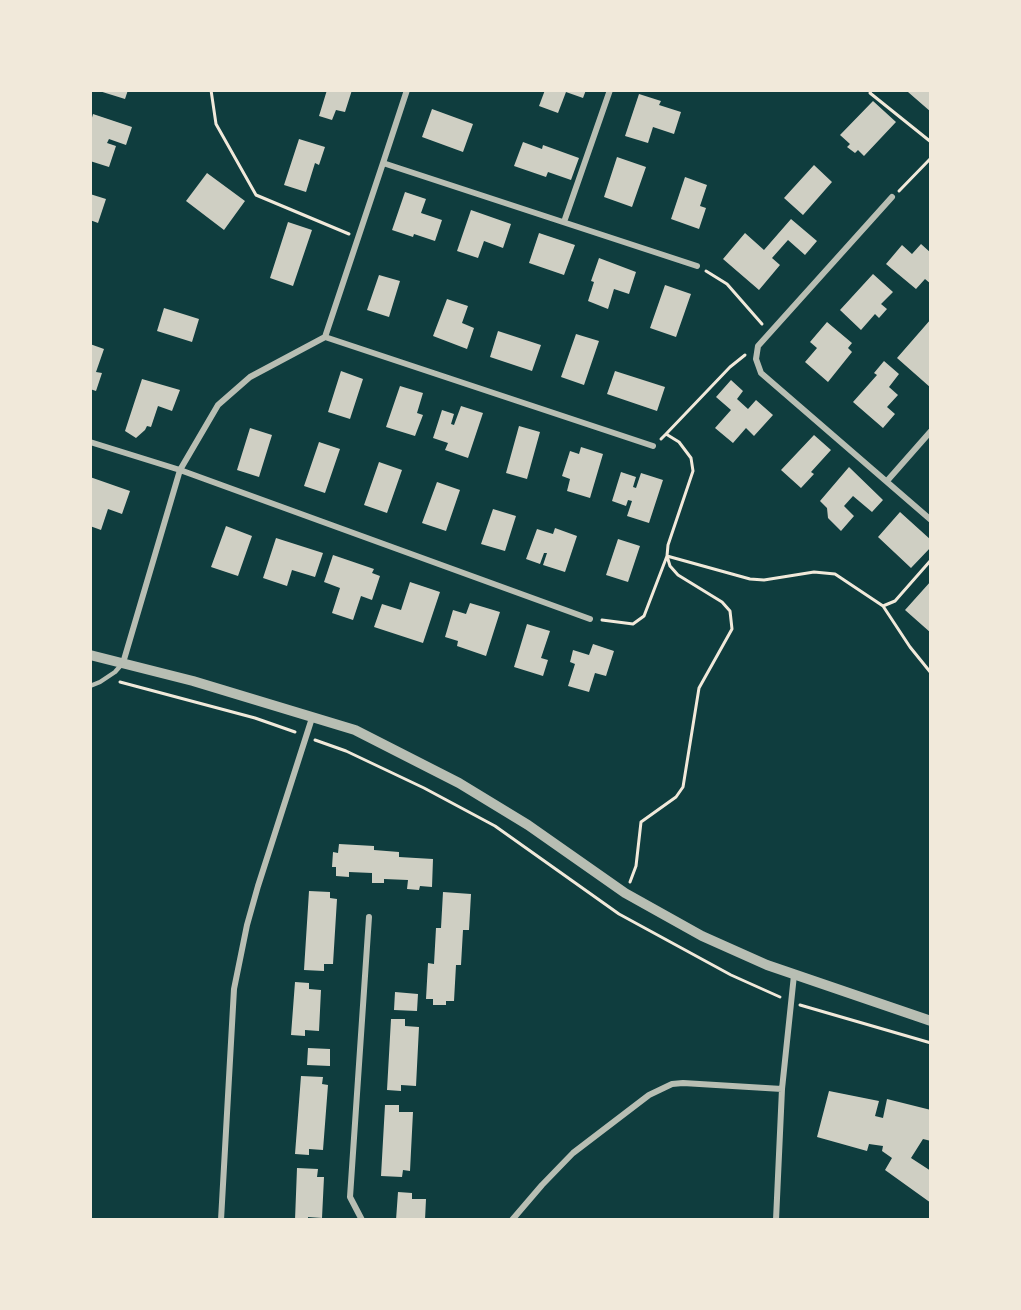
<!DOCTYPE html>
<html>
<head>
<meta charset="utf-8">
<style>
  body { margin:0 }
  #map { position:relative; width:1021px; height:1310px; overflow:hidden; background:#0f3d3e; font-family:Merriweather,serif }
  canvas { display:block }
  .frame { position:absolute; inset:0; border:92px solid #f1e9da; pointer-events:none }
</style>
</head>
<body>
<div id="map">
<canvas width="1021" height="1310"></canvas>
<div class="frame"></div>
</div>
<script>
const c = document.querySelector('canvas').getContext('2d');
c.lineJoin = 'round';
function fillPath(path, color) {
  c.fillStyle = color;
  c.fill(path, 'evenodd');
}
function shape(rows) {
  const path = new Path2D();
  for (const r of rows) {
    path.moveTo(r[0], r[1]);
    for (let i = 2; i < r.length; i += 2) path.lineTo(r[i], r[i + 1]);
  }
  return path;
}
function stroke(path, color, width, dash) {
  c.strokeStyle = color;
  c.lineWidth = width;
  c.lineCap = dash ? 'butt' : 'round';
  c.setLineDash(dash || []);
  c.stroke(path);
}
fillPath(shape([
  [96,90,128,90,125,99],
  [327,90,352,90,345,112,336,110,332,120,319,116],
  [545,90,586,90,583,98,566,92,558,113,539,106],
  [910,90,931,90,931,112,908,92],
  [639,94,661,101,659,105,681,112,674,134,653,127,648,143,625,136],
  [873,101,896,122,864,156,858,150,855,153,847,147,850,144,840,135],
  [432,109,473,124,463,152,422,137],
  [93,114,132,127,126,145,109,139,107,143,116,146,109,167,90,161,90,125],
  [299,139,325,147,319,165,315,163,306,192,284,185],
  [523,142,542,149,543,145,579,158,571,180,548,172,546,177,514,166],
  [617,157,646,167,632,207,604,197],
  [814,165,832,182,803,215,784,198],
  [207,173,245,201,224,230,186,201],
  [685,177,707,185,700,206,706,208,699,229,671,219],
  [405,192,426,199,421,213,442,220,435,241,414,234,413,237,392,230],
  [90,194,106,199,98,223,90,220],
  [471,210,511,224,503,248,484,241,478,258,457,251],
  [791,219,817,241,805,255,788,240,772,258,780,265,759,290,723,259,745,233,764,250],
  [288,222,312,230,293,286,270,278],
  [539,233,575,245,564,275,529,263],
  [921,244,931,253,931,284,925,279,916,289,886,264,902,245,912,254],
  [599,258,636,272,629,294,614,289,608,309,588,301,594,282,591,281],
  [873,274,893,292,881,304,887,309,879,318,875,314,861,330,840,310],
  [379,275,400,281,389,317,367,310],
  [665,285,691,294,676,337,650,328],
  [447,299,468,306,462,323,474,328,467,349,433,336],
  [164,308,199,319,192,342,157,331],
  [931,319,931,388,897,358],
  [827,322,852,343,848,348,852,352,828,382,805,362,817,348,810,342],
  [498,331,541,345,532,371,490,357],
  [576,334,599,341,584,385,561,377],
  [90,344,104,349,96,372,102,373,96,391,90,389],
  [884,361,899,374,889,387,898,395,887,407,895,414,883,428,853,402,877,375,874,373],
  [341,371,363,379,350,419,328,412],
  [615,371,665,387,657,411,607,394],
  [142,379,180,390,172,411,158,406,151,427,147,426,145,430,136,438,125,431],
  [731,380,743,391,737,399,748,409,756,400,773,415,754,436,746,428,733,443,715,428,731,410,716,397],
  [400,386,423,393,417,413,423,415,415,436,386,427],
  [461,406,483,413,468,458,445,450,448,443,433,438,442,410,454,414,451,424,454,425],
  [519,426,540,432,527,479,506,473],
  [250,428,272,435,259,477,237,470],
  [814,435,831,450,811,472,814,474,801,488,781,470],
  [319,442,340,449,325,493,304,486],
  [581,447,603,454,590,498,567,491,570,479,562,476,570,451,579,454],
  [379,462,402,470,387,513,364,505],
  [849,467,883,500,872,512,853,496,844,506,854,516,841,531,828,518,827,508,820,501],
  [621,472,636,477,633,487,636,488,641,473,663,480,649,523,627,516,632,501,628,500,626,506,612,501],
  [90,477,130,491,122,514,108,509,101,530,90,526],
  [437,482,460,490,446,531,422,523],
  [493,509,516,516,505,551,481,544],
  [900,512,931,540,931,547,911,568,878,537],
  [226,526,252,536,238,576,211,567],
  [555,528,577,536,565,572,543,565,547,553,544,553,540,564,526,559,537,529,553,534],
  [276,538,323,553,315,577,292,570,287,586,263,578],
  [618,539,640,546,628,582,606,575],
  [333,555,374,569,372,573,380,576,372,600,361,596,353,620,332,613,340,588,324,582],
  [931,581,931,633,905,610],
  [410,582,440,592,423,643,374,627,382,604,401,610],
  [470,603,500,612,486,656,457,646,458,641,445,637,453,610,466,614],
  [527,624,550,631,541,658,548,660,543,676,514,667],
  [593,644,614,651,606,676,595,673,589,692,568,686,575,664,570,662,573,650,589,655],
  [339,844,374,846,374,850,399,852,399,857,433,859,432,887,420,886,419,890,407,889,408,880,384,879,384,883,372,883,372,873,349,872,349,877,336,876,336,867,332,867,333,852,338,853],
  [309,891,330,892,330,898,337,899,333,964,324,964,324,971,304,970],
  [443,892,471,894,469,930,463,930,461,965,456,965,454,1001,446,1001,446,1005,433,1005,433,999,426,999,428,963,434,964,436,928,441,928],
  [295,982,309,983,309,989,321,990,319,1031,305,1030,305,1036,291,1035],
  [395,992,418,994,417,1011,394,1010],
  [391,1019,405,1019,405,1026,419,1027,416,1086,401,1085,401,1091,387,1090],
  [308,1048,330,1049,330,1066,307,1065],
  [301,1076,323,1077,322,1084,328,1085,323,1150,309,1149,309,1155,295,1154],
  [829,1091,879,1101,875,1116,883,1118,887,1099,931,1110,931,1141,923,1139,911,1158,931,1171,931,1203,885,1170,892,1158,882,1151,883,1146,869,1144,867,1151,817,1137],
  [385,1105,399,1105,399,1112,413,1112,410,1171,403,1170,402,1177,381,1176],
  [297,1168,318,1169,317,1177,324,1177,322,1218,308,1217,308,1220,295,1220],
  [398,1192,412,1193,412,1199,426,1199,425,1220,396,1220]
]), '#cfcfc3');
stroke(shape([
  [211,90,216,124,256,195,349,234],
  [871,90,870,93,931,142],
  [899,191,931,158],
  [706,271,727,284,762,324],
  [666,434,730,367,745,355],
  [883,606,910,647,931,673],
  [602,620,633,624,644,616,667,556,750,579,764,580,814,572,835,574,883,606,895,601,931,560],
  [120,682,255,718,295,732],
  [315,740,346,751,424,788,495,826,619,914,731,975,780,997],
  [630,882,636,866,641,822,676,797,683,787,699,688,732,629,730,611,722,602,678,575,670,566,667,556,668,545,693,471,691,458,679,442,666,434,661,439],
  [800,1005,931,1043]
]), '#f1e9da', 3);
stroke(shape([
  [90,686,100,682,115,672,122,664]
]), '#b8beb3', 4.5);
stroke(shape([
  [383,163,407,90],
  [892,197,758,346,756,359,761,373,931,520],
  [564,222,610,90],
  [325,337,653,446],
  [90,442,180,470,590,619],
  [887,481,931,431],
  [123,663,180,470,218,405,250,377,325,337,383,163,697,266],
  [221,1220,234,989,247,925,258,886,312,718],
  [362,1220,350,1197,369,917],
  [512,1220,542,1185,573,1153,649,1095,672,1084,683,1083,782,1089],
  [776,1220,782,1089,794,975]
]), '#b8beb3', 6);
stroke(shape([
  [90,655,193,681,355,730,459,783,528,825,625,893,702,936,767,965,931,1021]
]), '#b8beb3', 10);
</script>
</body>
</html>
